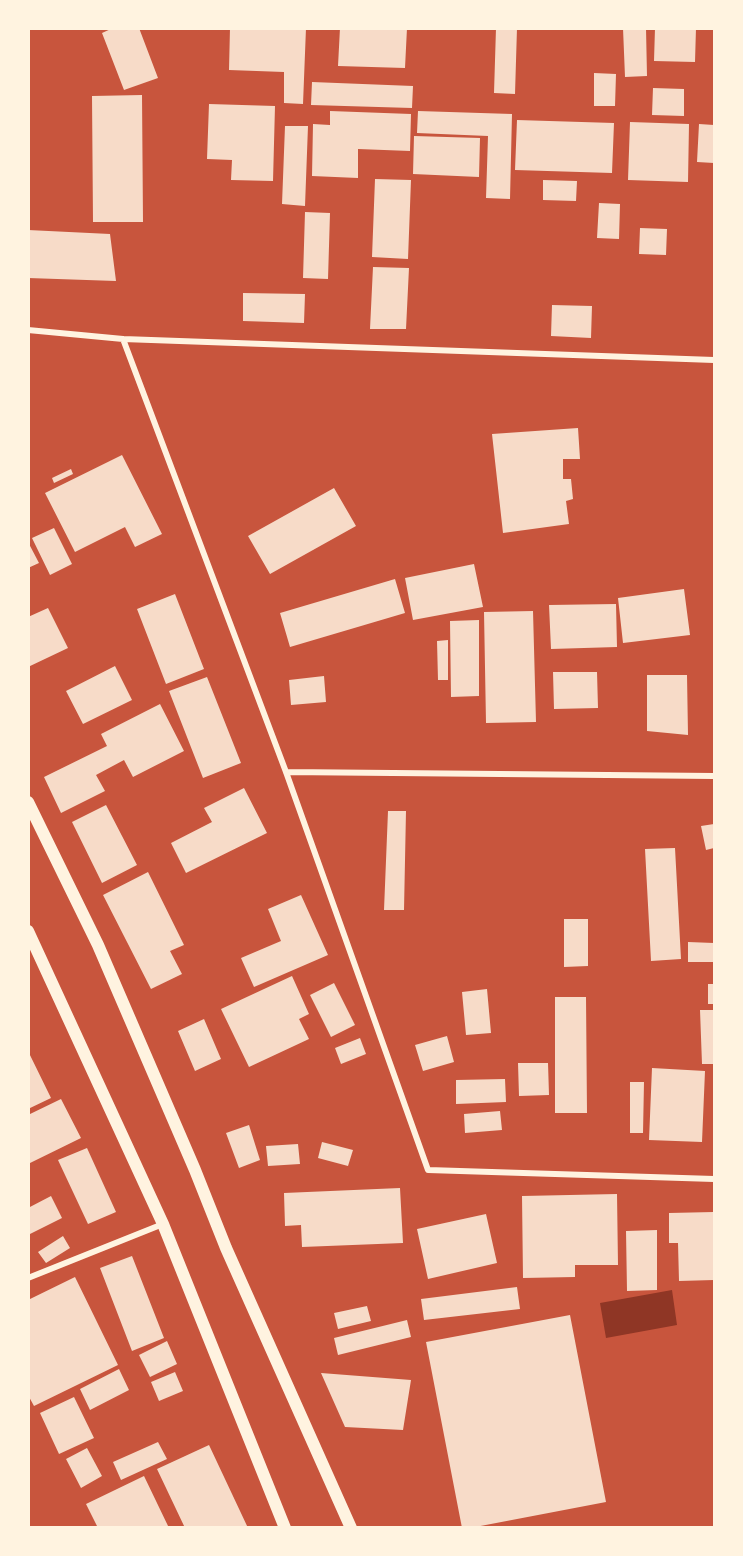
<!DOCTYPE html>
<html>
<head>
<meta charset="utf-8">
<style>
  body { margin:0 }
  #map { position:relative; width:743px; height:1556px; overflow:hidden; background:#c8553d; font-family:"Titillium Web",sans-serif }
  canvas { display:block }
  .frame { position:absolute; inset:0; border:30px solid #fff3e0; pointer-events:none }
</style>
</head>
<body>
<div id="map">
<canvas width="743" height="1556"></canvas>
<div class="frame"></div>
</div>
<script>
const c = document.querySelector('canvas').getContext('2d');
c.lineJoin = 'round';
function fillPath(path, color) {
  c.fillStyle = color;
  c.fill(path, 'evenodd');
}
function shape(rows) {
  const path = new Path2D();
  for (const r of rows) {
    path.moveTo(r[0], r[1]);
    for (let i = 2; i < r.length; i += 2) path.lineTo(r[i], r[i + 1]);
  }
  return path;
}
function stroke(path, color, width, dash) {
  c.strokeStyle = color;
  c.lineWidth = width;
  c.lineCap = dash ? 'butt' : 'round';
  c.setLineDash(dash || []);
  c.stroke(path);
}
fillPath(shape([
  [672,1290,677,1325,606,1338,600,1303]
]), '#8f3625');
fillPath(shape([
  [113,28,139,28,158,78,124,90,102,33],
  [230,28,306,28,303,104,284,103,284,72,229,70],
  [340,28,407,28,405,68,338,66],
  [496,28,517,28,515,94,494,93],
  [623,28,646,28,647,76,625,77],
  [655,28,696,28,695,62,654,61],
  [594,73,616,74,615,106,594,106],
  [312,82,413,86,412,108,311,105],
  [653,88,684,89,684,116,652,115],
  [142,95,143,222,93,222,92,96],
  [209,104,275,106,273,181,231,180,232,160,207,159],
  [330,111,411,114,410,151,358,149,358,178,312,176,313,124,330,125],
  [418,111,512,114,510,199,486,198,488,136,417,133],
  [517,120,614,123,612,173,515,170],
  [630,122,689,124,688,182,628,180],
  [699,124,714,125,714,163,697,162],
  [285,126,308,126,305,206,282,204],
  [414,136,480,138,479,177,413,174],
  [375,179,411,180,408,259,372,257],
  [543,180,577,181,576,201,543,200],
  [599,203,620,204,619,239,597,238],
  [305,212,330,213,328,279,303,278],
  [640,228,667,229,666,255,639,254],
  [28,230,110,234,116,281,28,278],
  [373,267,409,268,406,329,370,329],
  [243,293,305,294,304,323,243,321],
  [552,305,592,306,591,338,551,336],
  [578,428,580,459,563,459,563,479,571,479,573,499,566,501,569,524,503,533,492,434],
  [122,455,162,534,135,547,125,527,75,552,45,493],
  [71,469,73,474,54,483,52,478],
  [334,488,356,526,270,574,248,536],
  [54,528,72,564,50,575,32,538],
  [28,542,39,563,28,568],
  [474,564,483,607,413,620,405,578],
  [395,579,405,613,290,647,280,613],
  [684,589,690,635,623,643,618,598],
  [175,594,204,669,166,684,137,609],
  [616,604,617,647,551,649,549,605],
  [48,608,68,648,28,667,28,617],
  [533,611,536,722,486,723,484,612],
  [479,620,479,696,451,697,450,621],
  [448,640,448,680,438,680,437,641],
  [115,666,132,700,83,724,66,691],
  [553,672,597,672,598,708,554,709],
  [647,675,687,675,688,735,647,731],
  [324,676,326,702,291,705,289,680],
  [207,677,241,763,203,778,169,691],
  [160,704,184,751,133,777,124,760,96,775,105,791,61,813,44,777,107,746,101,734],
  [244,788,267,833,186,873,171,843,212,822,204,808],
  [106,805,137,865,102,883,72,822],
  [388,811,406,811,404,910,384,910],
  [714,824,714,848,706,850,701,826],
  [675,848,681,959,651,961,645,849],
  [148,872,184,945,170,951,182,974,151,989,103,895],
  [301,895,328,955,254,987,241,958,281,941,268,909],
  [564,919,588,919,588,966,564,967],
  [688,942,714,943,714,962,688,962],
  [292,976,309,1014,299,1019,309,1039,249,1067,221,1009],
  [334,983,355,1025,331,1037,310,995],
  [708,984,714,984,714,1004,708,1004],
  [487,989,491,1033,466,1035,462,992],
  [555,997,586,997,587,1113,555,1113],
  [700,1010,714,1010,714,1064,702,1064],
  [204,1019,221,1059,195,1071,178,1031],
  [447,1036,454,1062,423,1071,415,1045],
  [360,1038,366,1054,341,1064,335,1048],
  [28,1051,51,1098,28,1109],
  [518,1063,548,1063,549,1095,519,1096],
  [652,1068,705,1071,702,1142,649,1140],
  [505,1079,506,1102,456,1104,456,1080],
  [630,1082,644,1082,643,1133,630,1133],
  [61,1099,81,1138,28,1164,28,1115],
  [500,1111,502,1130,465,1133,464,1114],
  [249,1125,260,1160,239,1168,226,1133],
  [322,1142,353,1150,348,1166,318,1158],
  [298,1144,300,1164,268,1166,266,1146],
  [87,1148,116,1212,88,1224,58,1160],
  [400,1188,403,1243,302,1247,301,1225,285,1226,284,1193],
  [617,1194,618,1265,575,1265,575,1277,523,1278,522,1196],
  [51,1196,62,1218,28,1235,28,1208],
  [714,1212,714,1280,679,1281,678,1243,669,1243,669,1213],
  [486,1214,497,1263,428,1279,417,1229],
  [657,1230,657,1290,627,1291,626,1231],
  [63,1236,70,1248,46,1263,38,1252],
  [132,1256,164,1338,132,1351,100,1268],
  [75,1277,118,1365,34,1406,28,1395,28,1300],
  [517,1287,520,1309,424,1320,421,1299],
  [367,1306,371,1321,338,1329,334,1313],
  [570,1315,606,1502,470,1528,462,1528,426,1342],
  [407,1320,411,1337,338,1355,334,1338],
  [167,1341,177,1364,150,1377,139,1355],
  [119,1369,129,1390,90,1410,80,1389],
  [175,1372,183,1391,159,1401,151,1382],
  [321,1373,411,1380,403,1430,345,1427],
  [74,1397,94,1438,59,1454,40,1413],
  [158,1442,167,1459,121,1480,113,1462],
  [209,1445,248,1528,185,1528,157,1469],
  [87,1448,102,1476,81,1488,66,1459],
  [144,1476,169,1528,98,1528,86,1504]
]), '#f7dbc8');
stroke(shape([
  [28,330,123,339,714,360],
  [123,339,286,772,428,1170,714,1179],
  [286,772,714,776],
  [28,1278,163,1224]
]), '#fff3e0', 6);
stroke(shape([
  [28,802,98,945,195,1170,226,1248,351,1528],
  [28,931,163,1224,285,1528]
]), '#fff3e0', 12);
</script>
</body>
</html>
